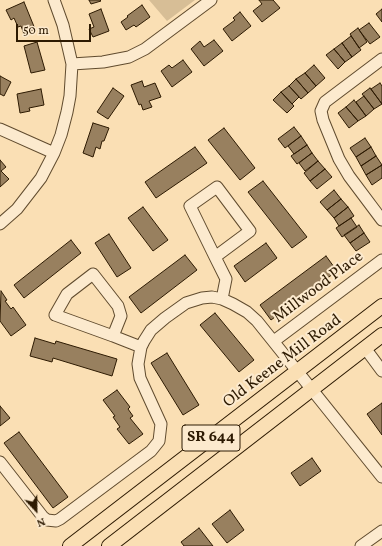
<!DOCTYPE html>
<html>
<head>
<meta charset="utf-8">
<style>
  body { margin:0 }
  #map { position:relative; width:382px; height:546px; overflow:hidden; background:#fadfb4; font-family:Vollkorn,serif }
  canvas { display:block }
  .north { position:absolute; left:16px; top:490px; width:40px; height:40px; -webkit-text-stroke:3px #fceace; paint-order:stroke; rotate:158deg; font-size:11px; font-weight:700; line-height:16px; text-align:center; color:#2d1a02 }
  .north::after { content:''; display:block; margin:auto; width:14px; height:18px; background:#2d1a02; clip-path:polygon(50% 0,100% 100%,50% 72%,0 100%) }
  .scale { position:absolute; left:16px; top:24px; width:75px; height:18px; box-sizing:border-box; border:2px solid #2d1a02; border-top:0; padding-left:5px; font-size:12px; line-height:14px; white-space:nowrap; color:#2d1a02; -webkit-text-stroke:3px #fceace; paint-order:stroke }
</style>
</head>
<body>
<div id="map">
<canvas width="382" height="546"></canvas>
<div class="north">N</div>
<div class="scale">50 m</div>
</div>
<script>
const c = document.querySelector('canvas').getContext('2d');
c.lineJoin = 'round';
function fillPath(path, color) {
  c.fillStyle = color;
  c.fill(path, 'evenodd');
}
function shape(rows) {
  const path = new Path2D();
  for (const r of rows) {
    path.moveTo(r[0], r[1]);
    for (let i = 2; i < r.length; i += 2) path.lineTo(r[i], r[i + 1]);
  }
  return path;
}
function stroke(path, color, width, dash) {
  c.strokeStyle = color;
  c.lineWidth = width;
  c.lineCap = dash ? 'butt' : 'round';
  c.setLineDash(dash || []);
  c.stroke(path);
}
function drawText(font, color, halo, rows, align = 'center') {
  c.font = font + ' Vollkorn,serif';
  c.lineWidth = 4;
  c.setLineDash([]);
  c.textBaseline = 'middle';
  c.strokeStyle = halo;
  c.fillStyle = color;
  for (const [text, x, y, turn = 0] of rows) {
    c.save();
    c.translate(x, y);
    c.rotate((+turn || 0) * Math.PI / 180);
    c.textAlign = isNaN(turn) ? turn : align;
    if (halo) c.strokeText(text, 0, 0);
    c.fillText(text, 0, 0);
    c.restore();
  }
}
fillPath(shape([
  [149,0,195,0,167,21]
]), '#d7be96');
const building = shape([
  [89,0,100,0,101,1,91,4,89,0],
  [259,0,273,0,280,8,262,22,253,11,262,4,259,0],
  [24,2,35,29,24,34,21,26,18,27,14,18,11,20,6,10,24,2],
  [142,5,150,17,136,27,134,25,126,30,121,22,128,17,127,16,142,5],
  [101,9,109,31,93,37,89,29,94,27,89,14,101,9],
  [382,9,382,22,376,14,382,9],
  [240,12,251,26,232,41,223,29,235,20,233,18,240,12],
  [369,23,380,37,370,44,359,30,369,23],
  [358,28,367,42,359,48,350,34,358,28],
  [351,36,361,50,352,57,342,43,351,36],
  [214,40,223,51,204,66,191,49,200,41,204,47,214,40],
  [37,42,45,70,31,73,24,46,37,42],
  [342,43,352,57,345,62,334,49,342,43],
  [334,49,345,62,338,69,326,55,334,49],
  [183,60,192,72,172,87,161,71,169,65,172,68,183,60],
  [314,65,325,78,316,86,305,73,314,65],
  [305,73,316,86,308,93,296,79,305,73],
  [0,76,11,82,4,96,0,94,0,76],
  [296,79,308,93,301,99,289,86,296,79],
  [142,81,144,87,155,83,161,97,149,101,152,107,143,110,141,104,139,105,131,85,142,81],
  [380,83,382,86,382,104,371,89,380,83],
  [289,86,299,97,292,104,281,92,289,86],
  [113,88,124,96,108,119,97,112,113,88],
  [370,88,382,104,374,109,362,94,370,88],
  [41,89,44,105,29,108,30,111,20,113,17,94,41,89],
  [281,92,294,106,287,113,273,100,281,92],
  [364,96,374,109,366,116,356,102,364,96],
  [354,100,366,116,358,121,346,107,354,100],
  [346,107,358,121,349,128,338,113,346,107],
  [93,123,109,128,104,141,102,141,100,149,96,147,93,157,83,153,93,123],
  [294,127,301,136,285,148,278,139,294,127],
  [224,128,255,168,240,180,208,140,224,128],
  [301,136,307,145,294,154,288,146,301,136],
  [365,138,371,147,356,157,350,148,365,138],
  [307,145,312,153,297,164,291,156,307,145],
  [195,147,207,163,156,198,145,182,195,147],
  [371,147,376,156,361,166,356,157,371,147],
  [312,153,318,161,305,171,299,163,312,153],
  [376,156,382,165,366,175,361,166,376,156],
  [0,160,6,167,1,171,9,179,0,187,0,160],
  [318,161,325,169,310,181,304,173,318,161],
  [382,165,382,178,372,185,366,175,382,165],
  [325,169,332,177,317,189,310,181,325,169],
  [263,181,307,237,292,248,248,192,263,181],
  [334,190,341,199,327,210,320,202,334,190],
  [341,199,348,207,334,218,327,210,341,199],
  [143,207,168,240,153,251,128,218,143,207],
  [348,207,354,216,339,226,334,218,348,207],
  [351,218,357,227,342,237,336,228,351,218],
  [359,225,364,233,350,243,344,235,359,225],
  [364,233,370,242,356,251,350,243,364,233],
  [109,234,131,268,117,277,95,243,109,234],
  [71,240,81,253,24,298,14,285,71,240],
  [266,243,277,258,245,282,234,266,266,243],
  [185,255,197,270,141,313,129,297,185,255],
  [326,256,337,271,271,320,260,305,326,256],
  [1,291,7,300,5,301,11,309,13,307,26,325,11,336,0,321,1,291],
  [215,313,254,360,239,372,200,325,215,313],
  [35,338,55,344,56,341,117,359,112,376,53,358,52,362,30,356,35,338],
  [167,353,199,405,183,415,151,363,167,353],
  [117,390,130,407,128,409,133,416,130,418,143,434,129,444,117,429,120,427,113,417,115,416,103,400,117,390],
  [382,403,382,435,367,414,382,403],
  [0,406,10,418,0,426,0,406],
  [19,432,68,497,53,508,4,443,19,432],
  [312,458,321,471,300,486,291,473,312,458],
  [230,510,244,530,227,543,212,524,230,510],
  [199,528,213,546,184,546,181,542,199,528]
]);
fillPath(building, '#98805f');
stroke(building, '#2d1a02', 1);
const minor = shape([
  [382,59,325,102,321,111,323,120,339,159,349,176,382,220],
  [72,64,103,62,129,57,145,49,211,0],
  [0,129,54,153],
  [0,224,17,209,41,178,54,153,61,135,67,112,70,96,72,64,63,25,54,0],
  [215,257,250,231,217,187,190,206,215,257,226,279,222,299],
  [113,336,121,316,118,306,93,274,67,294,55,315,113,336,141,347],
  [274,341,382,260],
  [365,348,382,371],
  [0,462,43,517,47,520,56,521,60,519,151,451,159,441,161,424,140,378,138,364,141,347,144,341,151,330,165,318,186,303,202,298,212,297,222,299,233,304,247,312,257,321,382,477],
  [361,546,382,531]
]);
const major = shape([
  [70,546,382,306],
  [109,546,382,335]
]);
stroke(minor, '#604b2e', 13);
stroke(major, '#2d1a02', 16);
stroke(minor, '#fceace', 11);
stroke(major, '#fadfb4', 14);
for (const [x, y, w] of [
  [211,438,58]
]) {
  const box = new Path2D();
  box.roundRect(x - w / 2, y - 13, w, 26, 3);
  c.fillStyle = '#fceace';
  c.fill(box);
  stroke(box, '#2d1a02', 1);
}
drawText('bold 15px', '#2d1a02', null, [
  ["SR 644",211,438]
]);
drawText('16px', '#2d1a02', '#fceace', [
  ["Millwood Place",319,288,-37],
  ["Old Keene Mill Road",283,362,-37]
]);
</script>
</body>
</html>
